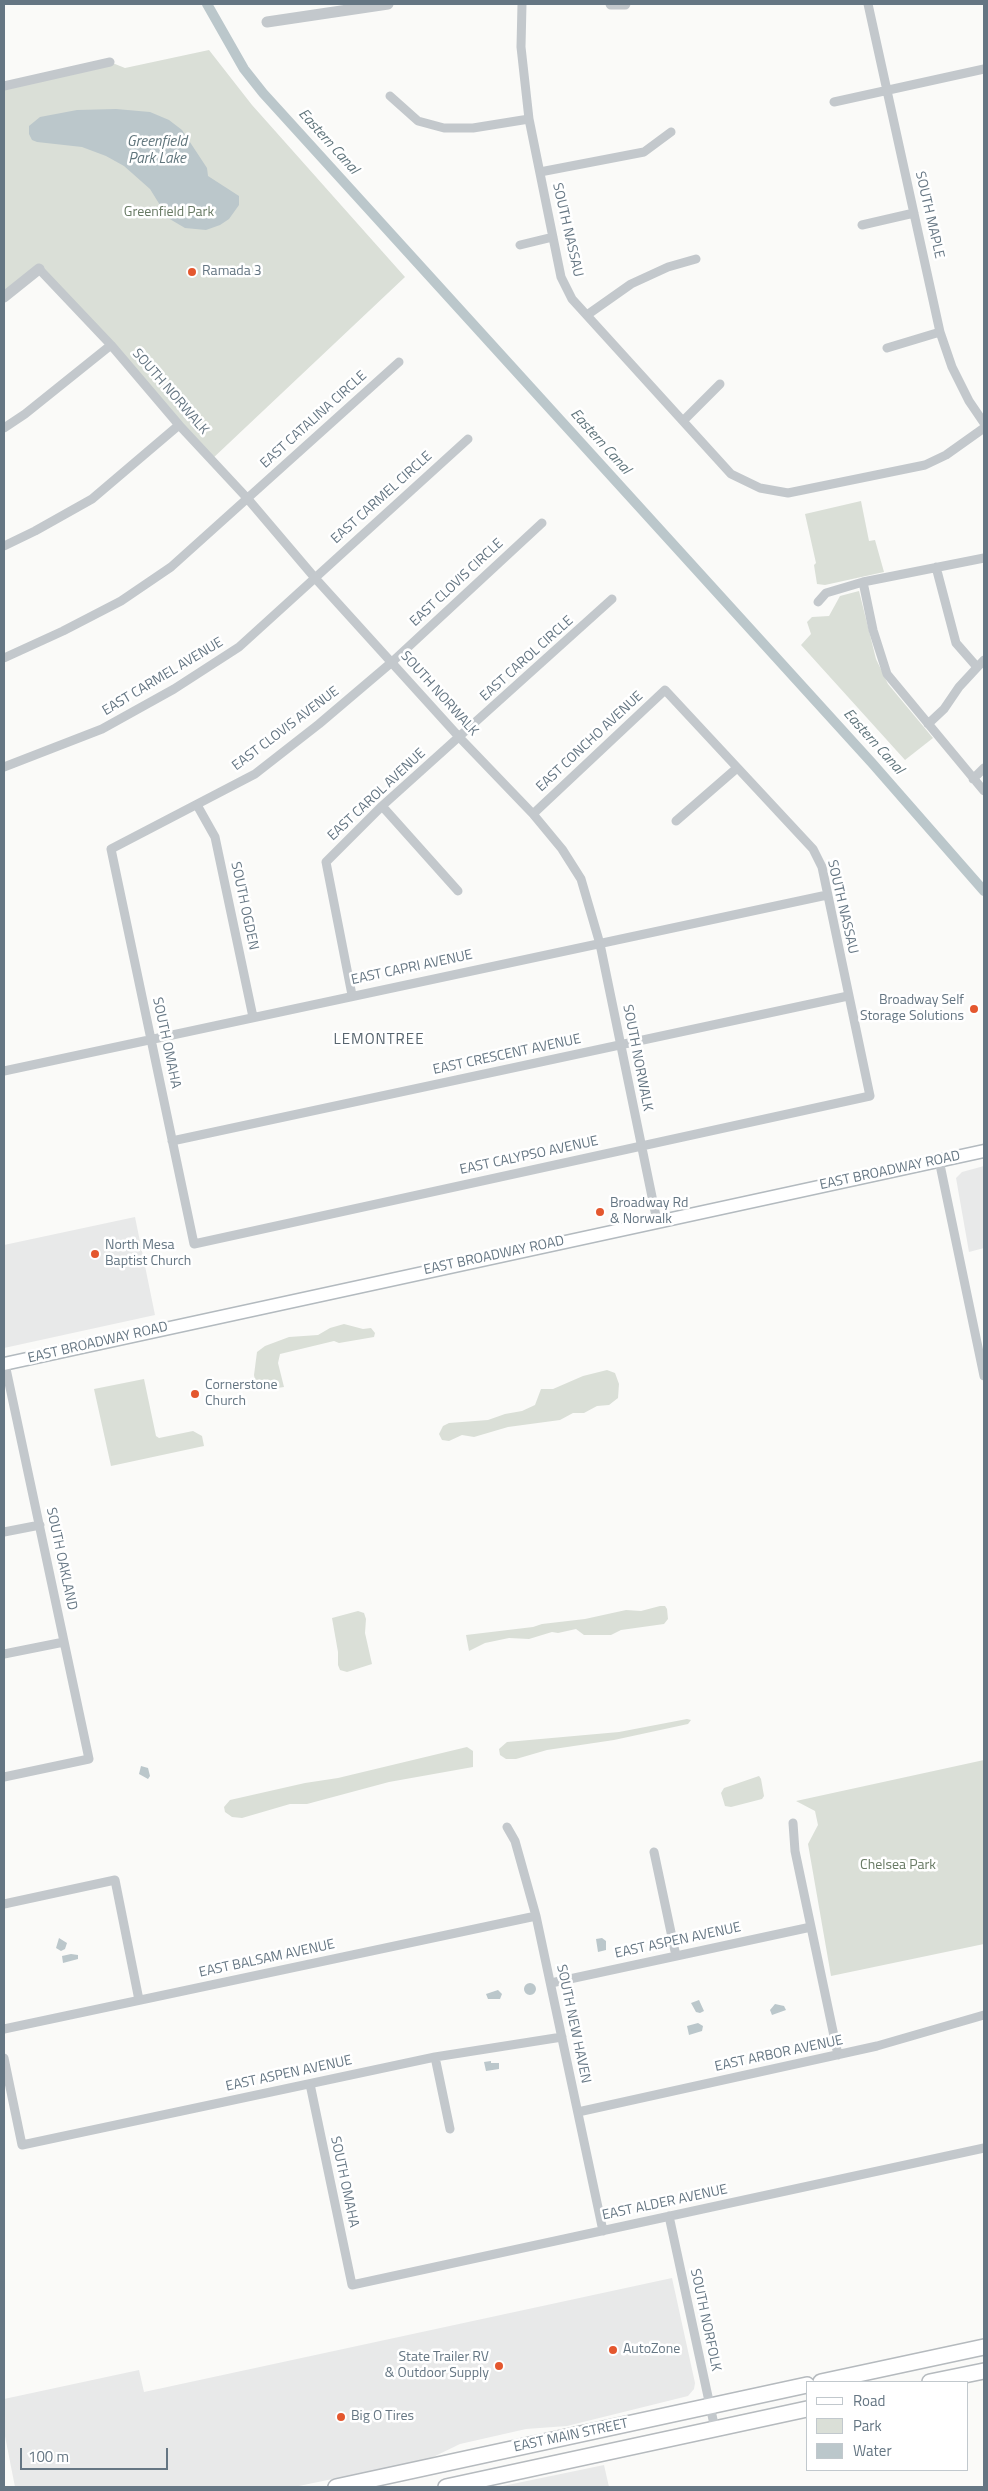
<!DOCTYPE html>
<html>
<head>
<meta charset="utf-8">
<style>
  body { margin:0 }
  #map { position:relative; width:988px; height:2491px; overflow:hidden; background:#fafaf8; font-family:"Titillium Web",sans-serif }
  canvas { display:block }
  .frame { position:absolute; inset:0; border:5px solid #657683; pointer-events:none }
  .legend { position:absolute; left:806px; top:2381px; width:162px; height:90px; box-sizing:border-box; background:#fff; border:1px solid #c1c8cd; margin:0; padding:6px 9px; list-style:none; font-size:15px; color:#657683 }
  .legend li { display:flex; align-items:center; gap:10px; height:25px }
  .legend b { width:25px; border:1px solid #c1c8cd }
  .scale { position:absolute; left:20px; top:2448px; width:148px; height:22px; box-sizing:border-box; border:2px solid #657683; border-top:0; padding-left:6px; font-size:15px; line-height:18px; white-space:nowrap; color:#657683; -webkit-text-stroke:4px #fff; paint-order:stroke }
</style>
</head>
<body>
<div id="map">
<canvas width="988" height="2491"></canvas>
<div class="frame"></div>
<ul class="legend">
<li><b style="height:6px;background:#fff"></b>Road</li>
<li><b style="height:14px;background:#dadfd7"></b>Park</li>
<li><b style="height:14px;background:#bbc7cb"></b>Water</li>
</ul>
<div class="scale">100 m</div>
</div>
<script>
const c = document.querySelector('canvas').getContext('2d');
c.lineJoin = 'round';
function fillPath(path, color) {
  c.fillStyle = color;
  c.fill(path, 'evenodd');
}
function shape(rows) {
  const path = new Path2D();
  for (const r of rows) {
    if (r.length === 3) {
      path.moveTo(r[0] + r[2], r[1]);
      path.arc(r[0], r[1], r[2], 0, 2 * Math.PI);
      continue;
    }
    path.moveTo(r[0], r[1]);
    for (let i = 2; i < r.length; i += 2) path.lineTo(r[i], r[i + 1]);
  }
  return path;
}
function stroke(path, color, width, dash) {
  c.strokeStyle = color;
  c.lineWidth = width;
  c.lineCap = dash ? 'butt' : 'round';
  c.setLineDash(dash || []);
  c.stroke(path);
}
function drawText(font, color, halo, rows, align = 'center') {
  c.font = font + ' "Titillium Web",sans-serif';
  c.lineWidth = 5;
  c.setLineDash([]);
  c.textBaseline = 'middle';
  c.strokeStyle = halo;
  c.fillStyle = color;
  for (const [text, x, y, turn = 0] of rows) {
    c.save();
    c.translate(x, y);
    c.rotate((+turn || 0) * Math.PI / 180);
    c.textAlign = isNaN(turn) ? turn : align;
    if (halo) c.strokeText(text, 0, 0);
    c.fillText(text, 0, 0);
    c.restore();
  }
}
fillPath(shape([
  [984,1166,984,1248,969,1252,956,1178,962,1172],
  [135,1217,155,1315,4,1348,4,1245],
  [672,2278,695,2383,694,2389,688,2396,567,2426,526,2429,460,2444,429,2459,294,2487,15,2487,4,2431,4,2399,139,2370,144,2392],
  [604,2465,609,2487,498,2487]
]), '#e8e9e9');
fillPath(shape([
  [209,50,252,105,405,277,211,460,39,269,4,297,4,86,110,62,125,68],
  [861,501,869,541,875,540,884,572,825,585,817,584,814,565,816,563,805,514],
  [859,591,876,659,888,684,933,738,905,760,801,645,811,634,807,622,812,617,829,616,840,596],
  [344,1324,363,1329,371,1328,375,1333,374,1337,339,1343,334,1341,280,1354,278,1363,284,1387,257,1391,254,1375,257,1352,265,1346,289,1337,318,1335,330,1328],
  [607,1370,615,1373,619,1384,618,1398,609,1405,597,1406,584,1413,573,1413,560,1420,508,1427,474,1437,462,1435,449,1441,442,1440,439,1434,443,1426,449,1423,488,1420,505,1414,522,1411,535,1405,541,1389,553,1389,583,1376],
  [144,1379,156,1436,159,1438,193,1431,202,1436,204,1446,111,1466,94,1389],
  [660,1606,665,1606,667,1609,668,1619,664,1624,621,1630,611,1635,584,1635,576,1629,558,1633,552,1632,529,1639,509,1638,485,1643,469,1651,466,1635,533,1627,542,1624,585,1619,626,1610,641,1611],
  [358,1611,364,1613,366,1619,365,1633,372,1664,347,1672,340,1670,338,1665,338,1652,332,1618],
  [687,1719,691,1720,688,1724,614,1740,547,1750,516,1759,506,1759,500,1755,499,1749,507,1742,619,1732],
  [467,1747,473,1751,473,1767,389,1782,307,1804,290,1804,242,1818,232,1817,225,1812,224,1807,230,1800,305,1783,338,1778],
  [984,1760,984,1944,831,1976,808,1844,818,1825,815,1811,796,1801],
  [759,1776,761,1779,764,1796,762,1799,731,1807,725,1806,721,1793,724,1788]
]), '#dadfd7');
fillPath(shape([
  [116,109,150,112,169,120,182,130,207,168,208,176,239,196,239,205,229,219,220,225,206,230,185,228,168,218,150,189,124,166,106,156,82,147,37,142,32,140,29,134,29,126,40,117,77,110],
  [141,1766,148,1768,150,1776,148,1779,139,1774],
  [59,1938,67,1943,65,1949,61,1951,56,1948],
  [602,1938,606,1941,606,1950,598,1952,596,1939],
  [71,1954,78,1955,78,1959,63,1963,62,1956],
  [530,1989,6],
  [498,1990,502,1994,500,1999,488,1999,486,1994],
  [699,2000,704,2011,700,2013,696,2012,691,2003],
  [775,2004,784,2006,786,2010,772,2015,770,2010],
  [698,2023,703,2026,702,2031,689,2035,687,2026],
  [491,2061,491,2063,499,2063,499,2069,486,2071,484,2062]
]), '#bbc7cb');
stroke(shape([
  [207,4,244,69,263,93,872,763,984,891]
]), '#bbc7cb', 10);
const secondary = shape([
  [4,1364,984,1151]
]);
const primary = shape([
  [821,2382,984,2347],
  [930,2382,984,2371],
  [336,2487,807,2385],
  [446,2487,807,2409]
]);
stroke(secondary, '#b3babf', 15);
stroke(primary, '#b5babe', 18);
stroke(shape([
  [522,4,521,47,529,119,561,277,572,299,731,474,760,488,788,493,925,465,946,455,984,428],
  [868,4,940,332,952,367,969,401,984,423],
  [4,86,110,62],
  [390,96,418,121,444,128,473,128,529,119],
  [834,102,984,69],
  [540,172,644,152,671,132],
  [862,225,914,213],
  [520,245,553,237],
  [39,269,111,345,179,425,247,498,315,578,460,738,533,814,562,849,581,879,600,944,657,1221],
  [587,315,631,284,668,267,696,259],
  [887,348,940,332],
  [683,421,720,384],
  [4,428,25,414,111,345],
  [4,546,35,531,92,499,179,425],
  [936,567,956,643,977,667],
  [863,582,873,630,887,674,984,791],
  [818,602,826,593,863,582,984,558],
  [4,658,63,631,121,601,171,567,399,362],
  [928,724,944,709,959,687,984,660],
  [4,767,102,729,174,689,239,647,468,439],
  [973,779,984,768],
  [197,805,215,837,253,1017],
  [382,806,458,891],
  [533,814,665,690,813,849,822,867,870,1096,194,1244,111,849,255,774,319,724,392,662,542,523],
  [676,821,737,768],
  [352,995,326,862,382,806,612,599],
  [4,1071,827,895],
  [172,1141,848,996],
  [939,1160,984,1376],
  [4,1532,40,1525],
  [4,1654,64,1642],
  [4,1777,89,1759,5,1364],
  [793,1823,795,1851,838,2055],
  [507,1827,515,1841,536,1916,603,2231],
  [654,1852,676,1956],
  [4,1904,115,1880,139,2000],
  [551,1983,811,1927],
  [4,2029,536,1916],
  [435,2057,450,2129],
  [4,2058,22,2145,435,2057,562,2037],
  [310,2084,352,2285,984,2148],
  [578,2112,877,2046,984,2015],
  [669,2216,715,2429]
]), '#c3c8cc', 9);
stroke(shape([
  [611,4,625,4],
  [267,22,388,4],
  [4,297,39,269]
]), '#c3c8cc', 11);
stroke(secondary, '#fff', 12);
stroke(primary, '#fff', 15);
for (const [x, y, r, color] of [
  [192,272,5,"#e4572e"],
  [974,1009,5,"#e4572e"],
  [600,1212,5,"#e4572e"],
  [95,1254,5,"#e4572e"],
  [195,1394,5,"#e4572e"],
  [613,2350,5,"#e4572e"],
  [499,2366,5,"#e4572e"],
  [341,2417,5,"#e4572e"]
]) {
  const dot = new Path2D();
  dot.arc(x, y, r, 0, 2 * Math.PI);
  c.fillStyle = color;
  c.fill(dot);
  stroke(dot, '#fff', 2);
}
drawText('14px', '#687a64', '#fff', [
  ["Greenfield Park",169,213],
  ["Chelsea Park",898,1866]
]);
drawText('14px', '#657683', '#fff', [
  ["SOUTH MAPLE",929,215,77],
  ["SOUTH NASSAU",567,230,77],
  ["SOUTH NORWALK",170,392,49],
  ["EAST CATALINA CIRCLE",314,420,-42],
  ["EAST CARMEL CIRCLE",382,498,-42],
  ["EAST CLOVIS CIRCLE",457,583,-43],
  ["EAST CAROL CIRCLE",527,659,-42],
  ["EAST CARMEL AVENUE",163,677,-31],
  ["SOUTH NORWALK",439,694,48],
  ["EAST CLOVIS AVENUE",286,729,-37],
  ["EAST CONCHO AVENUE",590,742,-43],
  ["EAST CAROL AVENUE",377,795,-43],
  ["SOUTH OGDEN",244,906,78],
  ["SOUTH NASSAU",842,907,77],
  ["EAST CAPRI AVENUE",412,968,-12],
  ["SOUTH OMAHA",166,1043,78],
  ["EAST CRESCENT AVENUE",507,1055,-12],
  ["SOUTH NORWALK",637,1058,79],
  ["EAST CALYPSO AVENUE",529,1156,-12],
  ["EAST BROADWAY ROAD",890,1171,-12],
  ["EAST BROADWAY ROAD",494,1256,-12],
  ["EAST BROADWAY ROAD",98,1343,-13],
  ["SOUTH OAKLAND",61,1559,78],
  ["EAST ASPEN AVENUE",678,1941,-12],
  ["EAST BALSAM AVENUE",267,1959,-12],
  ["SOUTH NEW HAVEN",573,2024,78],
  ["EAST ARBOR AVENUE",779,2054,-12],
  ["EAST ASPEN AVENUE",289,2074,-12],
  ["SOUTH OMAHA",344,2182,78],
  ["EAST ALDER AVENUE",665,2203,-12],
  ["SOUTH NORFOLK",705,2320,78],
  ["EAST MAIN STREET",571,2436,-12]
]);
drawText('14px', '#657683', '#fff', [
  ["Ramada 3",202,272],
  ["Broadway Self",964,1001,"right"],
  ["Storage Solutions",964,1017,"right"],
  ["Broadway Rd",610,1204],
  ["& Norwalk",610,1220],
  ["North Mesa",105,1246],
  ["Baptist Church",105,1262],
  ["Cornerstone",205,1386],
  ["Church",205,1402],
  ["AutoZone",623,2350],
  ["State Trailer RV",489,2358,"right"],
  ["& Outdoor Supply",489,2374,"right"],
  ["Big O Tires",351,2417]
], 'left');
drawText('italic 15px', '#60757c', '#fff', [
  ["Greenfield",157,142],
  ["Park Lake",157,159],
  ["Eastern Canal",328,142,48],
  ["Eastern Canal",600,442,48],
  ["Eastern Canal",873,742,48]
]);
c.letterSpacing = '1px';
drawText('15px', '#57646e', '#fff', [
  ["LEMONTREE",379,1040]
]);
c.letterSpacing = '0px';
</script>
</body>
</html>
